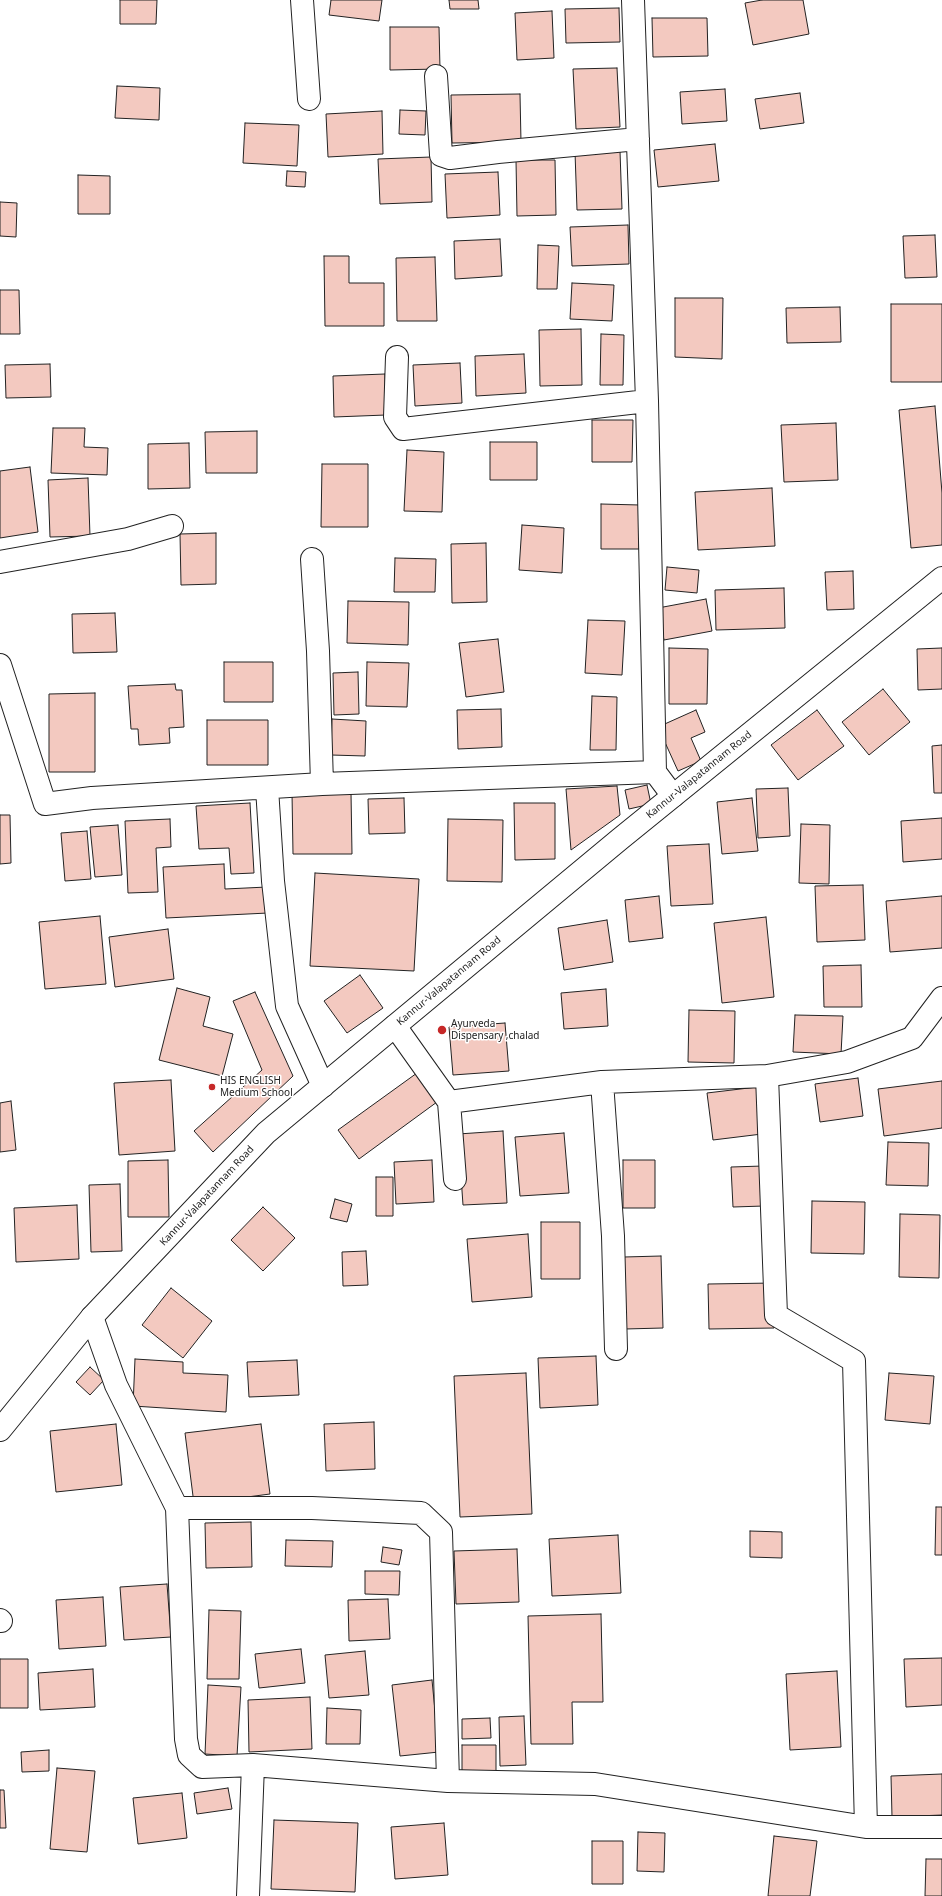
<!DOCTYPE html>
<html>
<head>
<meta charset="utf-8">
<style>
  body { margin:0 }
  canvas { display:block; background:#fff }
</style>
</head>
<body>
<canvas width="942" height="1896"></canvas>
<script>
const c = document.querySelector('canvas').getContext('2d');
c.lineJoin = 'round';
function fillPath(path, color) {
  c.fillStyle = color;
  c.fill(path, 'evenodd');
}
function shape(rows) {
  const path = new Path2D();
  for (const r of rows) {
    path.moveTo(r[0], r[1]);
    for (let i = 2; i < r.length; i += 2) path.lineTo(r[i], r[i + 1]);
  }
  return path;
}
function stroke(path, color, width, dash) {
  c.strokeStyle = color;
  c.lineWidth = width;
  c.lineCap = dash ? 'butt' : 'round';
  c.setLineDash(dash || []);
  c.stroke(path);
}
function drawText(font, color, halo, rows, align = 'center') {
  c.font = font + ' "Noto Sans",sans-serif';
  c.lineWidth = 3;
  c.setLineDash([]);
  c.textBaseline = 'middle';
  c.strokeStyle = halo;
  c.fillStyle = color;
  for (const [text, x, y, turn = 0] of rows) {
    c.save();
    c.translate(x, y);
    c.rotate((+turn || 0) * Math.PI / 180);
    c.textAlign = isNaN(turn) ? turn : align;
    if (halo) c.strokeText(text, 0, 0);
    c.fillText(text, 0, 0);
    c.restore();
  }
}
const building = shape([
  [120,0,157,0,156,24,120,24,120,0],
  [331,0,382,0,379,21,329,15,331,0],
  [449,0,478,0,479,9,450,9,449,0],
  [762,0,803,0,809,34,753,45,745,3,762,0],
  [619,8,620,42,566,43,565,9,619,8],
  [552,11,554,58,517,60,515,13,552,11],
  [652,18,707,18,708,56,653,57,652,18],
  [390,27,439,27,440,69,390,70,390,27],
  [617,68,620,127,576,129,573,69,617,68],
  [117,86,160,88,159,120,115,118,117,86],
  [725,89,727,121,682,124,680,92,725,89],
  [800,93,804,123,760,129,755,99,800,93],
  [520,94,521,142,452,143,451,95,520,94],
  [400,110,426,111,425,135,399,134,400,110],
  [382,111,383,154,328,157,326,114,382,111],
  [245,123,299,125,297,166,243,163,245,123],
  [715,144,719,181,658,187,654,150,715,144],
  [620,151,622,209,577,210,575,152,620,151],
  [431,157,432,202,380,204,378,159,431,157],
  [516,160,555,160,556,215,517,216,516,160],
  [287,171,306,172,305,187,286,186,287,171],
  [498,172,500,215,447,218,445,174,498,172],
  [78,175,110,176,110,214,78,214,78,175],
  [0,202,17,203,16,237,0,236,0,202],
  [628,225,629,264,572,266,570,227,628,225],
  [935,235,937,277,905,278,903,236,935,235],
  [500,239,502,276,455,279,454,241,500,239],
  [538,245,559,246,557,289,537,289,538,245],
  [324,256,349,256,349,283,384,283,384,326,325,326,324,256],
  [435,257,437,321,397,321,396,258,435,257],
  [572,283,614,285,612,321,570,319,572,283],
  [0,290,19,290,20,334,0,334,0,290],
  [675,298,723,298,722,359,675,357,675,298],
  [891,304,942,304,942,382,891,382,891,304],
  [840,307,841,342,787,343,786,308,840,307],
  [581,329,582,385,540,386,539,330,581,329],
  [601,334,624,335,623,385,600,385,601,334],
  [524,354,526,393,476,396,475,356,524,354],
  [460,363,462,403,415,406,413,365,460,363],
  [50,364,51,397,6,398,5,365,50,364],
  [385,374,386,415,334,417,333,376,385,374],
  [935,406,942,493,942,545,911,548,899,410,935,406],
  [592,420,633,420,632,462,592,462,592,420],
  [836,423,838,480,784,482,781,425,836,423],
  [53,428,85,428,84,447,108,448,107,475,51,473,53,428],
  [257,431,257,473,206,473,205,432,257,431],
  [490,442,537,442,537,480,490,480,490,442],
  [189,443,190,488,148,489,148,444,189,443],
  [407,450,444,452,442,512,404,511,407,450],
  [322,464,368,464,368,527,321,527,322,464],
  [30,467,38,532,0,538,0,471,30,467],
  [88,478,90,536,50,537,48,480,88,478],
  [772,488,775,546,698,550,695,492,772,488],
  [601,504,640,505,639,549,601,549,601,504],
  [522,525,564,528,562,573,519,570,522,525],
  [216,533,216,584,181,585,180,534,216,533],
  [486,543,487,602,452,603,451,544,486,543],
  [395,558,436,559,435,592,394,592,395,558],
  [667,567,699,570,697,593,665,590,667,567],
  [853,571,854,609,827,610,825,572,853,571],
  [784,588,785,628,716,630,715,590,784,588],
  [706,599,712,631,664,640,658,608,706,599],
  [348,601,409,602,408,645,347,643,348,601],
  [115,613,117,652,73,653,72,614,115,613],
  [588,620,625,621,622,675,585,673,588,620],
  [498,639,504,692,466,697,459,643,498,639],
  [669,648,708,649,707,704,669,704,669,648],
  [942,648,942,689,918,690,917,649,942,648],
  [224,662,273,662,273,702,224,702,224,662],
  [367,662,409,663,407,707,366,706,367,662],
  [358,672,359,714,334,715,333,673,358,672],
  [175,684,176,690,182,690,184,727,169,728,170,743,139,745,138,729,131,729,128,686,175,684],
  [883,689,910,722,869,755,842,722,883,689],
  [95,693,95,772,49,772,49,694,95,693],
  [592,696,617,697,616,750,590,750,592,696],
  [501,709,502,747,458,749,457,710,501,709],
  [696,710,705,732,691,738,701,761,678,771,658,727,696,710],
  [817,710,844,746,798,780,771,745,817,710],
  [332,719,366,721,365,756,331,755,332,719],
  [207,720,268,720,268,765,207,765,207,720],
  [942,745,942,793,934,793,932,746,942,745],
  [647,785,651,804,629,809,625,790,647,785],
  [617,786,620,815,571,850,566,789,617,786],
  [788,788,790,836,758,838,756,789,788,788],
  [351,792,352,854,293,854,292,793,351,792],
  [404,798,405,833,369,834,368,799,404,798],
  [752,798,758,851,722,854,717,802,752,798],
  [250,803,254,873,231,874,229,848,199,849,196,806,250,803],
  [514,803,555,803,555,859,515,860,514,803],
  [0,815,10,815,11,863,0,864,0,815],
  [942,818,942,859,903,862,901,821,942,818],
  [170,819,171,847,156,848,158,892,128,893,125,821,170,819],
  [448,819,503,820,502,882,447,881,448,819],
  [801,824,830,825,829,884,799,883,801,824],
  [118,825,122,875,95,877,90,827,118,825],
  [87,831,91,879,65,881,61,833,87,831],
  [709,844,713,904,671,906,667,846,709,844],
  [224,864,225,889,267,887,268,913,166,918,163,867,224,864],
  [315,873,419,879,414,971,310,966,315,873],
  [863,885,865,940,817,942,815,886,863,885],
  [659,896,663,938,629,942,625,900,659,896],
  [942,896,942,948,890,952,886,901,942,896],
  [100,916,106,984,45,989,39,922,100,916],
  [766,917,774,997,722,1003,714,923,766,917],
  [607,920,613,962,564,970,558,928,607,920],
  [168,929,174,979,115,987,109,937,168,929],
  [861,965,862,1007,824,1007,823,966,861,965],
  [360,975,383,1008,347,1033,324,1001,360,975],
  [177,988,210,997,203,1026,233,1034,222,1076,159,1060,177,988],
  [606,989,608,1026,564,1029,561,993,606,989],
  [255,992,293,1076,213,1152,194,1131,262,1070,233,1001,255,992],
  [689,1010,735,1011,734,1063,688,1062,689,1010],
  [795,1015,843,1016,841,1054,793,1052,795,1015],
  [505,1023,509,1071,453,1075,449,1027,505,1023],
  [417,1073,437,1102,359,1159,338,1130,417,1073],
  [858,1078,863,1116,820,1122,815,1084,858,1078],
  [171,1080,175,1151,119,1155,114,1083,171,1080],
  [942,1081,942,1128,884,1136,878,1089,942,1081],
  [757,1087,762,1134,713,1140,707,1093,757,1087],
  [11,1101,16,1150,0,1152,0,1103,11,1101],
  [503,1131,507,1203,463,1205,458,1134,503,1131],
  [564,1133,569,1193,520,1196,515,1137,564,1133],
  [888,1142,929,1143,928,1186,886,1185,888,1142],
  [168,1160,169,1217,128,1217,128,1161,168,1160],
  [432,1160,434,1202,396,1204,394,1162,432,1160],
  [623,1160,655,1160,655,1208,623,1208,623,1160],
  [763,1166,764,1206,733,1207,731,1167,763,1166],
  [376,1177,393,1177,393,1216,376,1216,376,1177],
  [120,1184,122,1251,91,1252,89,1185,120,1184],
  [335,1199,352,1204,347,1222,330,1218,335,1199],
  [812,1201,865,1202,864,1254,811,1253,812,1201],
  [77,1205,79,1259,16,1262,14,1208,77,1205],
  [263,1207,295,1238,263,1271,231,1240,263,1207],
  [900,1214,940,1215,939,1278,899,1277,900,1214],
  [541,1222,580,1222,580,1279,541,1279,541,1222],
  [528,1234,532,1297,472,1302,467,1239,528,1234],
  [366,1251,368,1285,343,1286,342,1252,366,1251],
  [661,1256,663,1328,625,1329,624,1257,661,1256],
  [774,1283,774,1328,709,1329,708,1284,774,1283],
  [171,1288,212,1321,183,1358,142,1325,171,1288],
  [596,1356,598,1405,540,1408,538,1358,596,1356],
  [135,1359,183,1362,183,1373,228,1375,226,1412,133,1406,135,1359],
  [297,1360,299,1395,249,1397,247,1362,297,1360],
  [90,1367,104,1380,90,1395,76,1382,90,1367],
  [526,1373,532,1514,460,1517,454,1376,526,1373],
  [889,1373,934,1376,930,1424,885,1420,889,1373],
  [374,1422,375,1469,326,1471,324,1424,374,1422],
  [116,1424,122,1485,56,1492,50,1431,116,1424],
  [261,1424,270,1494,194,1504,185,1433,261,1424],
  [936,1507,942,1507,942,1555,935,1555,936,1507],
  [251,1522,252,1567,206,1568,205,1523,251,1522],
  [750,1531,782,1532,782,1558,750,1557,750,1531],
  [618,1535,621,1593,552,1596,549,1539,618,1535],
  [286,1540,333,1541,332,1567,285,1566,286,1540],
  [383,1547,402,1550,399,1565,381,1562,383,1547],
  [517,1549,519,1602,456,1604,454,1551,517,1549],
  [365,1571,400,1571,399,1595,365,1594,365,1571],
  [167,1584,171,1637,124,1640,120,1587,167,1584],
  [103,1597,106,1646,59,1649,56,1600,103,1597],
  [388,1599,390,1639,349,1641,348,1600,388,1599],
  [209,1610,241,1611,239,1679,207,1679,209,1610],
  [601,1614,603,1702,572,1702,573,1744,531,1744,528,1616,601,1614],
  [301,1649,305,1683,259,1688,255,1654,301,1649],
  [365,1651,369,1695,329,1698,325,1655,365,1651],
  [942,1658,942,1705,906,1707,904,1659,942,1658],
  [0,1659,28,1659,28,1708,0,1708,0,1659],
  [93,1669,95,1707,40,1710,38,1673,93,1669],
  [837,1671,841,1747,790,1750,786,1674,837,1671],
  [432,1680,439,1752,400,1756,392,1685,432,1680],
  [208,1685,241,1687,237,1756,205,1754,208,1685],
  [310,1697,312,1749,249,1752,248,1700,310,1697],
  [327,1708,361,1710,360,1744,326,1744,327,1708],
  [524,1716,526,1765,500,1766,499,1717,524,1716],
  [490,1718,491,1738,462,1739,462,1719,490,1718],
  [462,1745,496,1745,496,1772,462,1772,462,1745],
  [49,1750,49,1771,22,1772,21,1752,49,1750],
  [57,1768,95,1771,87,1852,50,1849,57,1768],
  [942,1774,942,1815,892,1817,891,1776,942,1774],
  [228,1788,232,1809,197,1814,194,1793,228,1788],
  [0,1790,4,1790,6,1828,0,1828,0,1790],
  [182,1793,187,1838,138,1844,133,1798,182,1793],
  [274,1820,358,1823,355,1892,271,1889,274,1820],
  [444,1823,448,1875,395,1879,391,1827,444,1823],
  [638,1832,665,1833,664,1872,637,1871,638,1832],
  [774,1836,817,1841,810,1896,768,1896,774,1836],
  [592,1841,623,1841,623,1884,592,1884,592,1841],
  [926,1859,942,1859,942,1896,925,1896,926,1859]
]);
fillPath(building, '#f3c9c0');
stroke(building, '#222', 1);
const minor = shape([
  [302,0,309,99],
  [633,0,647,401,655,772,673,796],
  [436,76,441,155,450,158,498,152,638,139],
  [397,357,395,417,403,429,647,401],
  [312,559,318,651,322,784],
  [0,562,128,539,172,526],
  [0,665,45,804,92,798,322,784,655,772],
  [267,788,273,881,287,1006,323,1086],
  [395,1026,449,1102],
  [767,1076,776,1315,854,1361,866,1827],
  [602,1082,613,1236,616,1349],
  [455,1179,449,1102,602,1082,767,1076,847,1062,912,1038,942,998],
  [92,1317,116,1385,177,1508,186,1739,189,1755,202,1767,253,1765,448,1781,595,1784,866,1827,942,1827],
  [177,1508,312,1508,421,1513,441,1532,448,1781],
  [0,1620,1,1621],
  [248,1896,253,1765]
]);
const secondary = shape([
  [0,1430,92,1317,266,1133,620,839,942,578]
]);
stroke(minor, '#222', 24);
stroke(secondary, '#222', 24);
stroke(minor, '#fff', 22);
stroke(secondary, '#fff', 22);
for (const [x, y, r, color] of [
  [442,1030,5,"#c62828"],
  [212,1087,4,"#c62828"]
]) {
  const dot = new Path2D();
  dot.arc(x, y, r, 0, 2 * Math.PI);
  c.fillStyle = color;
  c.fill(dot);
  stroke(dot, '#fff', 1.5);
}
drawText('10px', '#222', '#fff', [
  ["Kannur-Valapatannam Road",699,775,-39],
  ["Kannur-Valapatannam Road",449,981,-40],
  ["Kannur-Valapatannam Road",207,1196,-47]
]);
drawText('10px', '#222', '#fff', [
  ["Ayurveda",451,1024],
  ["Dispensary ,chalad",451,1036],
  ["HIS ENGLISH",220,1081],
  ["Medium School",220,1093]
], 'left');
</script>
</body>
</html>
